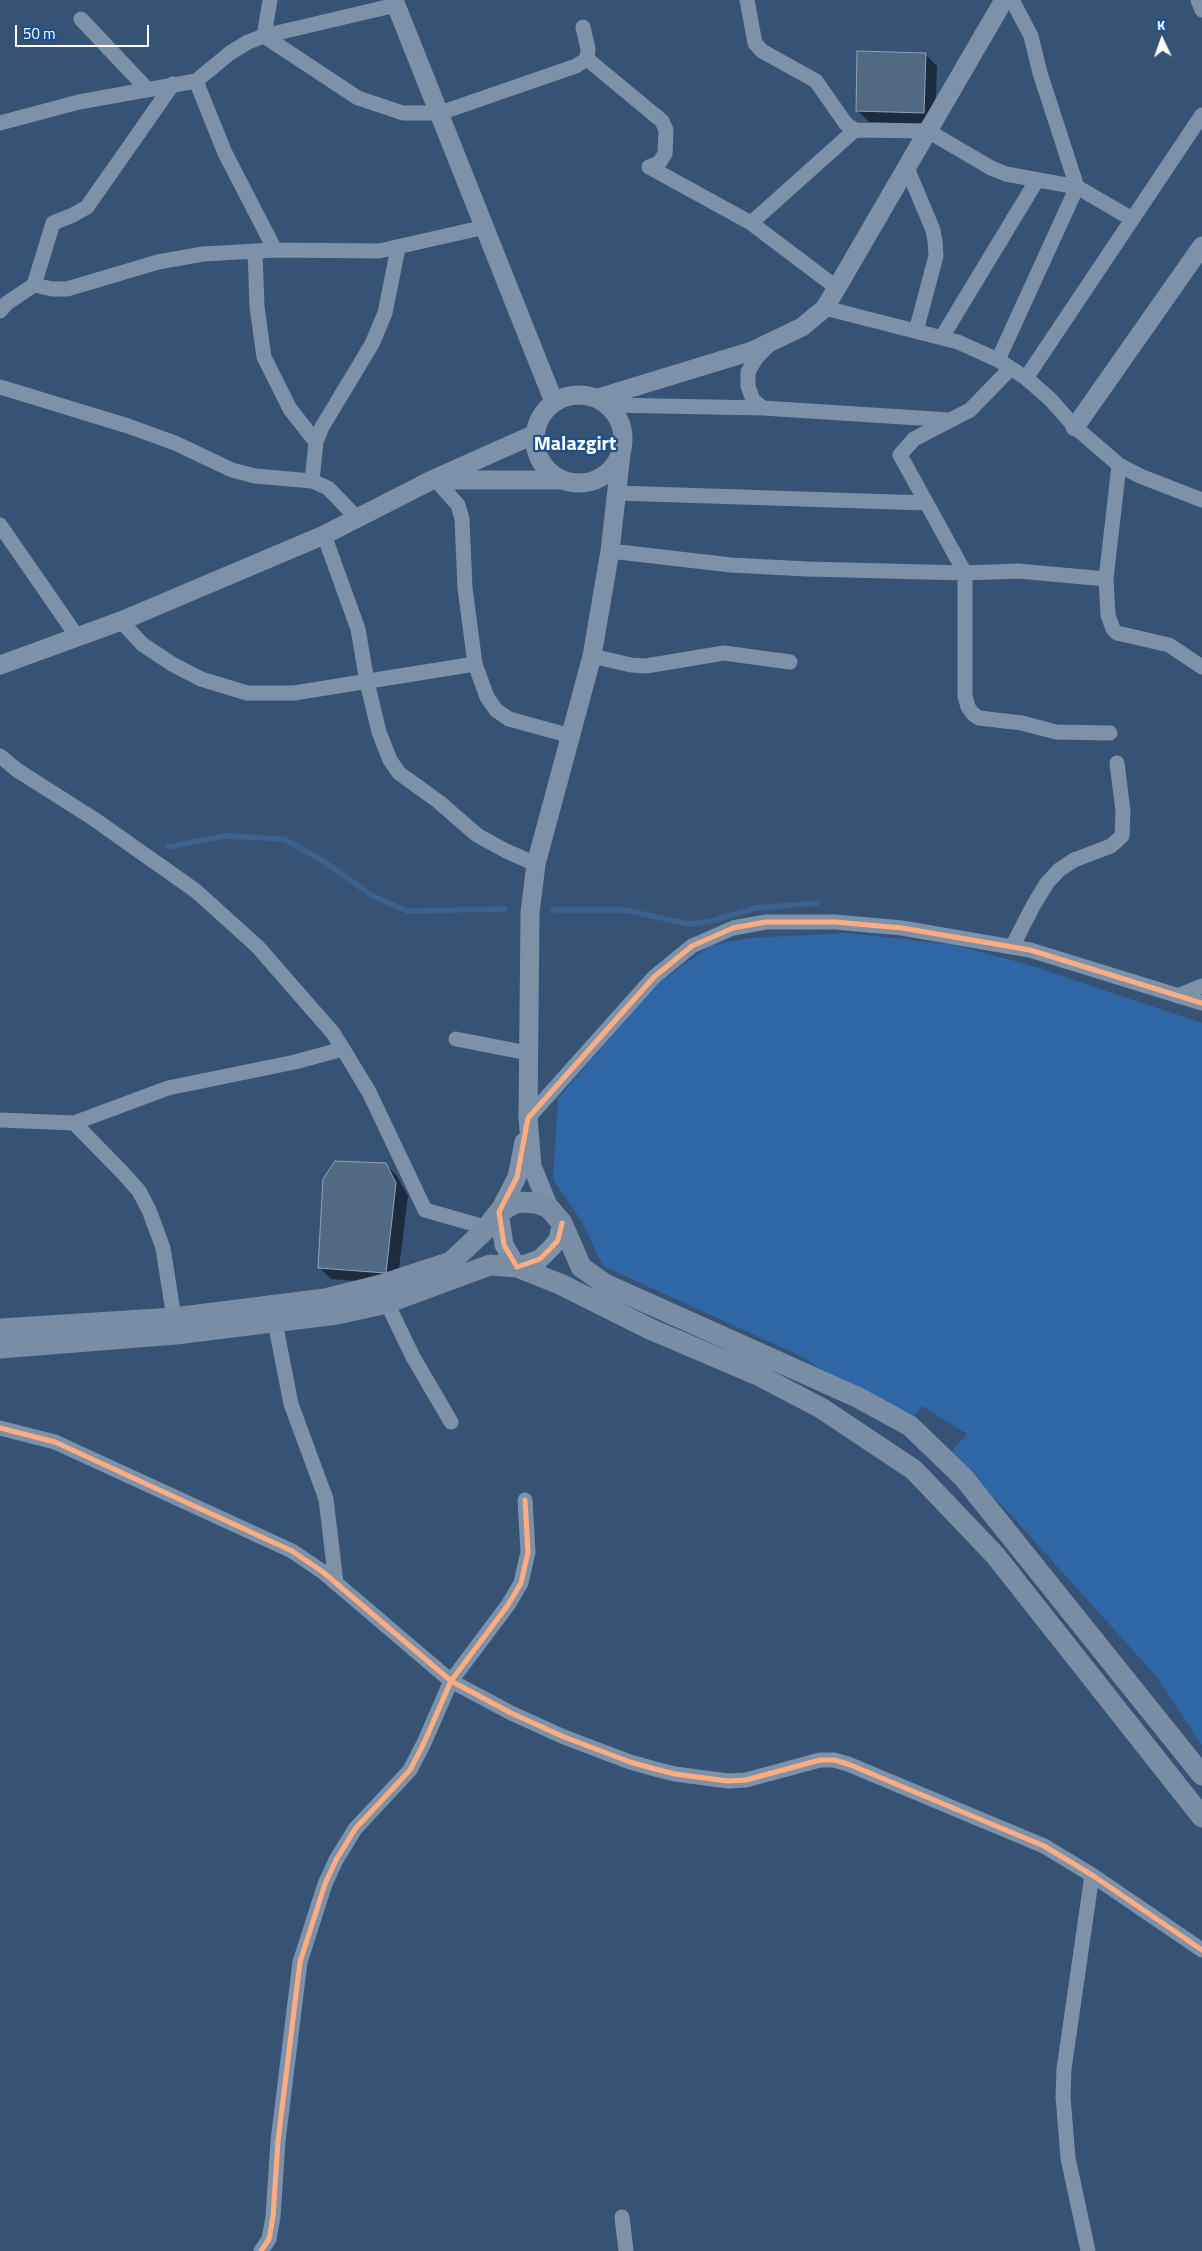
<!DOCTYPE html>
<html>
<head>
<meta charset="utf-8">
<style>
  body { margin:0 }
  #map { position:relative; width:1202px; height:2251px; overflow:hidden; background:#365274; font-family:"Titillium Web",sans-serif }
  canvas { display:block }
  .north { position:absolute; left:1137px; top:15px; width:50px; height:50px; -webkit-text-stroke:4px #1b4f8f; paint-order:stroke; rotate:357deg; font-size:14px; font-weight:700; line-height:20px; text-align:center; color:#fff }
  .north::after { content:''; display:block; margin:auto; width:18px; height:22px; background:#fff; clip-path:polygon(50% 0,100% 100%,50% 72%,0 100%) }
  .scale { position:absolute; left:15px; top:25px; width:134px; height:22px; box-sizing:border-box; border:2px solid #fff; border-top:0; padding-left:6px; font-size:15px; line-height:18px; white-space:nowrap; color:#fff; -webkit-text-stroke:4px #1b4f8f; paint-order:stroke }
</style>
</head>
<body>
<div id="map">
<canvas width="1202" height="2251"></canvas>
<div class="north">K</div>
<div class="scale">50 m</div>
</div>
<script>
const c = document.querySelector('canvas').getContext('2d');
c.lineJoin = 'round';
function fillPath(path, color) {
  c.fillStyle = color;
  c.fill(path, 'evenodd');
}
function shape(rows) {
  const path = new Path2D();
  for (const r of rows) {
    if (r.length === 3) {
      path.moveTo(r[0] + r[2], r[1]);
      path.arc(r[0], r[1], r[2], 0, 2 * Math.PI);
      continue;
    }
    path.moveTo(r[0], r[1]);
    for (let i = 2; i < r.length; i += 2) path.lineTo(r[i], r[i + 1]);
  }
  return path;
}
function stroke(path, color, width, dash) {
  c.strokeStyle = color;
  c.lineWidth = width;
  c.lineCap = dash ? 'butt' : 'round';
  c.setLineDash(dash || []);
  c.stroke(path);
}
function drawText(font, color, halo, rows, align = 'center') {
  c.font = font + ' "Titillium Web",sans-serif';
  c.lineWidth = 4.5;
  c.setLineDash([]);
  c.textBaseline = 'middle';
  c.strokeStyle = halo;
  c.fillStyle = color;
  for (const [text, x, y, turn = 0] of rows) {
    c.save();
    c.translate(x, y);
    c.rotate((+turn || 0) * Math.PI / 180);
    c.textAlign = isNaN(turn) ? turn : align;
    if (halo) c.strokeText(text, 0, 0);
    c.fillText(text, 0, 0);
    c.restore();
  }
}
fillPath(shape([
  [848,933,954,945,1026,964,1202,1023,1202,1746,1156,1676,1009,1513,950,1453,967,1434,922,1406,904,1426,803,1357,603,1266,582,1222,553,1179,558,1098,657,984,710,946,748,938]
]), '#2f66a5');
fillPath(shape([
  [925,54,937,66,935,124,869,122,857,110],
  [385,1164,397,1176,408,1196,397,1284,331,1279,319,1267]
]), '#0007');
stroke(shape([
  [168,847,224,836,284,839,325,862,371,895,407,911,505,909],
  [553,910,625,910,688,924,708,922,756,908,817,903]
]), '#3b618d', 5.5);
const building = shape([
  [857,51,926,53,924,113,856,111,857,51],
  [335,1161,386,1163,396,1183,386,1273,318,1268,323,1179,335,1161]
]);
fillPath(building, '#526984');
stroke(building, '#92a2b6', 1);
stroke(shape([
  [270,0,264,36,396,5],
  [747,0,755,43,762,51,816,81,846,124,855,130,928,131,991,168,1006,174,1077,187,1132,219],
  [1198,0,1202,10],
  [81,19,147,89],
  [587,59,662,121,666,130,665,154,659,163,649,167],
  [196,81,225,153,275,250],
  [0,123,79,102,196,81,230,53,248,42,264,36,358,98,403,113,440,113,576,66,587,59,588,49,583,27],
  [649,167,751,223,837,288],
  [907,168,933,230,935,241,936,256,916,331],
  [751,223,855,130],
  [255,251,257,307,264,357,290,409,316,442],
  [34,285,52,289,67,289,158,262,203,254,275,250,379,251,485,227],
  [825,308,958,342,998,360,1026,378,1050,399,1075,427,1119,465,1140,476,1202,500],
  [0,311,7,303,34,285,53,223,73,215,87,207,173,84],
  [942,337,1037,180],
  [998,360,1077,187,1040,73,1031,36,1012,0],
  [1010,369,970,410,914,439,900,455,965,573,965,696,968,707,973,714,979,718,1022,723,1056,732,1110,733],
  [1026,378,1202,115],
  [0,387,128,426,175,443,232,470,255,476,312,481,328,488,357,518],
  [609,405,763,408,950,420],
  [763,408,753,400,748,386,748,372,756,358,769,345],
  [436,480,458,505,462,519,465,588,475,664,487,697,496,710,509,719,571,736],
  [312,481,316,442,322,427,372,344,385,313,398,248],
  [617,493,926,503],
  [0,525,76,635],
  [324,535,358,629,367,682,379,732,390,760,399,773,439,802,477,835,506,851,536,864],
  [610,551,731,565,807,569,965,573,1018,571,1106,579,1119,465],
  [1106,579,1108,615,1113,629,1117,633,1169,645,1202,667],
  [121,621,142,644,172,664,201,679,247,693,294,693,475,664],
  [592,656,631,665,646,666,724,653,790,662],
  [0,756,17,770,94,819,196,891,258,947,333,1033,343,1049,369,1092,425,1210,495,1230],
  [1012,947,1033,906,1047,883,1059,870,1074,860,1111,846,1122,836,1123,811,1117,763],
  [1178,996,1202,986],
  [456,1039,528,1053],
  [528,1118,654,977,692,946,733,928,766,922,835,922,902,928,1012,947,1030,950,1202,1003],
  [0,1120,74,1123,122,1172,139,1191,149,1210,163,1248,174,1318],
  [74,1123,168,1088,295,1062,343,1049],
  [387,1303,413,1357,451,1422],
  [275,1322,291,1404,326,1499,336,1583],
  [0,1428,55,1442,292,1551,323,1572,451,1681,511,1713,564,1737,630,1762,655,1769,675,1774,728,1781,746,1780,820,1760,834,1760,848,1764,1044,1846,1092,1875,1202,1950],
  [622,2217,626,2251],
  [261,2251,269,2239,273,2217,278,2141,300,1962,325,1884,336,1860,355,1829,410,1770,424,1743,451,1681,508,1605,521,1583,528,1552,525,1500],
  [1088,2251,1068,2158,1063,2097,1064,2069,1092,1875]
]), '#7d92a8', 15);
stroke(shape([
  [394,0,554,402],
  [579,439,44],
  [598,398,752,351,802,327,825,308,1004,0],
  [1075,427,1202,246],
  [439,480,563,480],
  [0,665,121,621,324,535,432,480,535,434],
  [524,1142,517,1177,499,1212,504,1245,517,1267,540,1259,551,1248,558,1240,562,1223],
  [549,1208,532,1166,528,1118,530,913,536,864,592,656,610,551,621,454]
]), '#7d92a8', 19);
stroke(shape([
  [0,1329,174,1318,325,1299,381,1285,451,1262,485,1230,499,1212,517,1202,536,1203,549,1208,562,1223,581,1267,605,1284,859,1398,910,1426,963,1477,1202,1775],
  [0,1348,176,1334,337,1314,387,1303,490,1265,517,1267,560,1284,650,1329,758,1375,821,1408,914,1470,995,1555,1202,1817]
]), '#798da4', 21);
stroke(shape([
  [562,1223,558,1240,551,1248,540,1259,517,1267,504,1245,499,1212,517,1177,528,1118,654,977,692,946,733,928,766,922,835,922,902,928,1030,950,1202,1003],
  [0,1428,55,1442,292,1551,323,1572,451,1681,511,1713,564,1737,630,1762,655,1769,675,1774,728,1781,746,1780,820,1760,834,1760,848,1764,1044,1846,1092,1875,1202,1950],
  [261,2251,269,2239,273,2217,278,2141,300,1962,325,1884,336,1860,355,1829,410,1770,424,1743,451,1681,508,1605,521,1583,528,1552,525,1500]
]), '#ffac80', 5);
drawText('bold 20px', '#fff', '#1b4f8f', [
  ["Malazgirt",575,445]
]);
</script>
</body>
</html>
